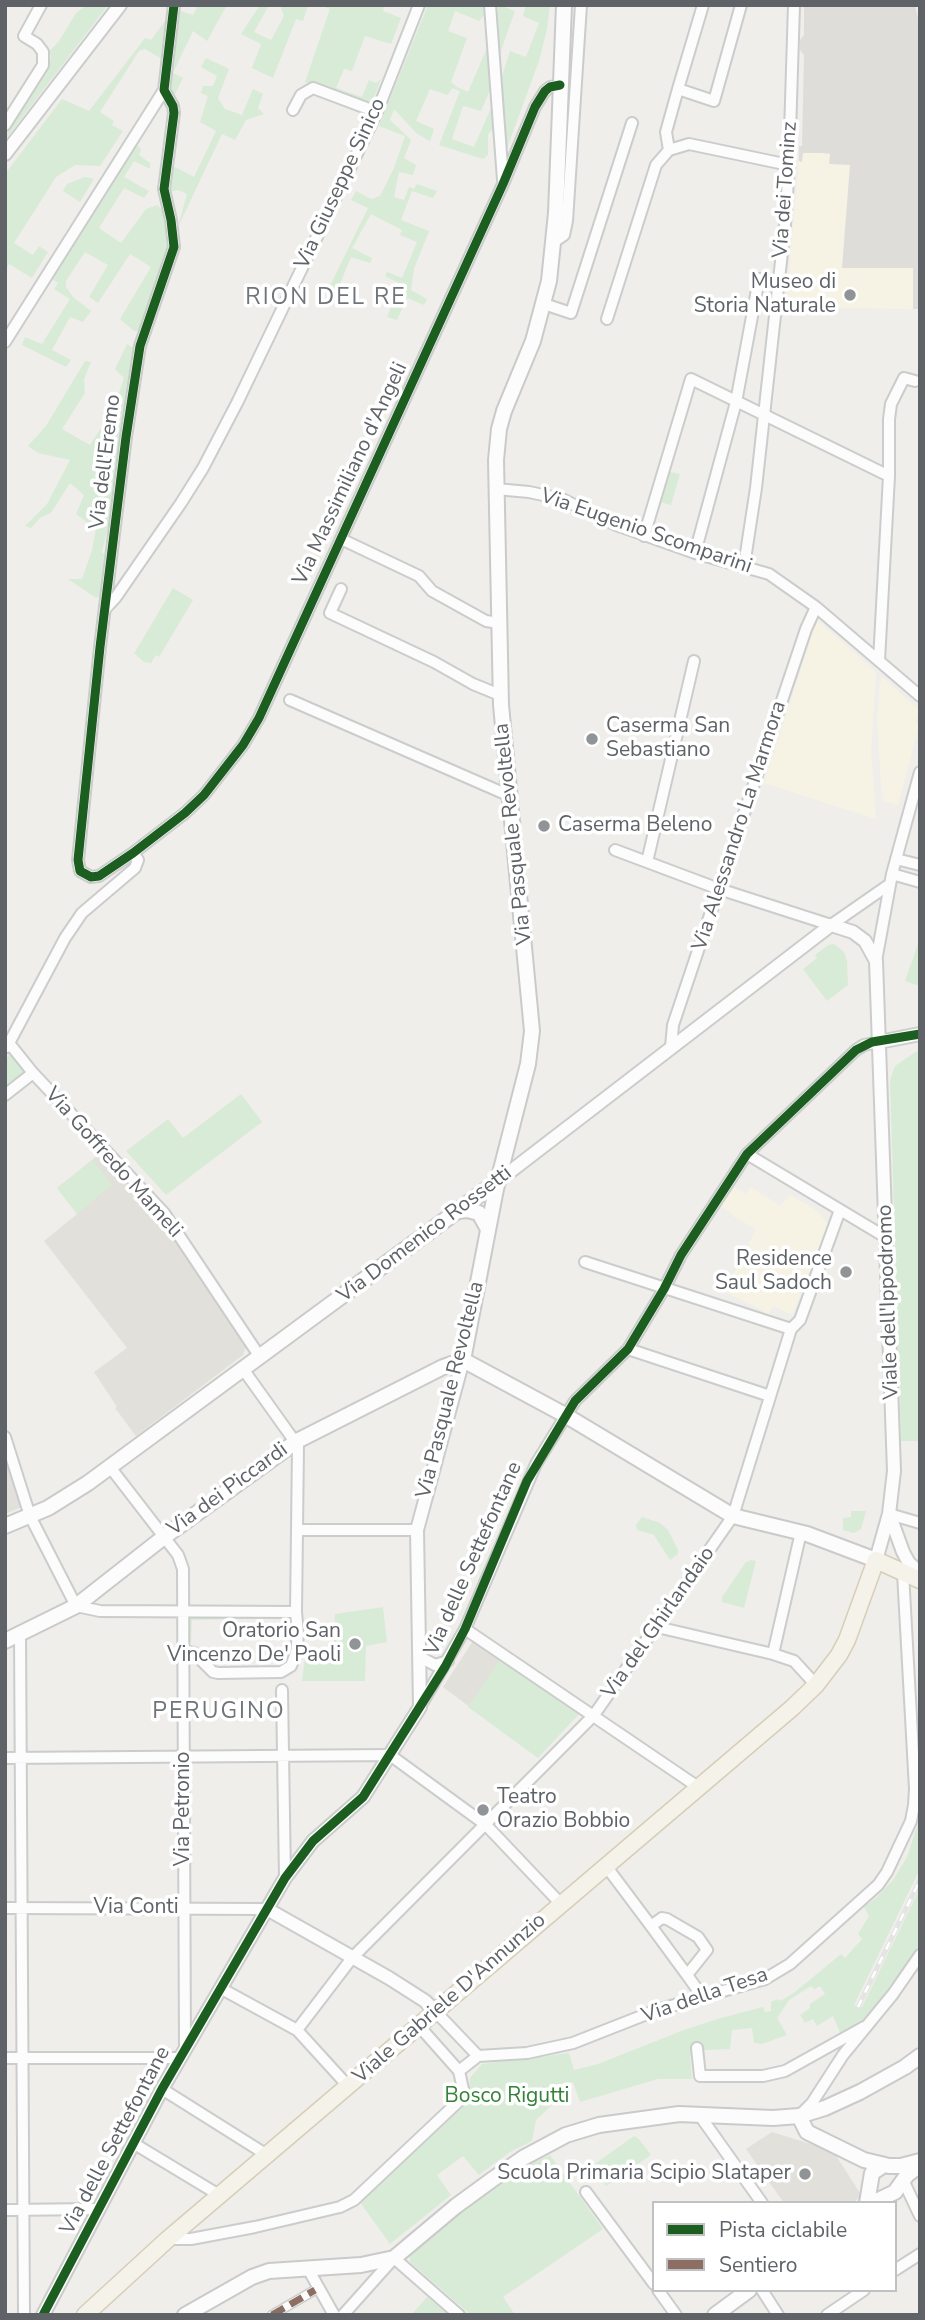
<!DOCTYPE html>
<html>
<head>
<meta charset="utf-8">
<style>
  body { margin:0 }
  #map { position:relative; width:925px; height:2320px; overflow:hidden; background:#efeeea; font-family:"Nunito Sans",sans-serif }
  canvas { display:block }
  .frame { position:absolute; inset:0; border:7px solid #5f6368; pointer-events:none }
  .legend { position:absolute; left:652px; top:2201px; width:245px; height:91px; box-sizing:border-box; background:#fff; border:2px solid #bfc1c3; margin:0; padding:9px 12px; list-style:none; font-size:21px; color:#5f6368 }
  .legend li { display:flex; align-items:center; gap:14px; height:35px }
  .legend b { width:35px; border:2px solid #bfc1c3 }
</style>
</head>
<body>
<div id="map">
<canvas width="925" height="2320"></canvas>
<div class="frame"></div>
<ul class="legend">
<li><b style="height:9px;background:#1b5e20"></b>Pista ciclabile</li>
<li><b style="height:9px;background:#8d6e63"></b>Sentiero</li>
</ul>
</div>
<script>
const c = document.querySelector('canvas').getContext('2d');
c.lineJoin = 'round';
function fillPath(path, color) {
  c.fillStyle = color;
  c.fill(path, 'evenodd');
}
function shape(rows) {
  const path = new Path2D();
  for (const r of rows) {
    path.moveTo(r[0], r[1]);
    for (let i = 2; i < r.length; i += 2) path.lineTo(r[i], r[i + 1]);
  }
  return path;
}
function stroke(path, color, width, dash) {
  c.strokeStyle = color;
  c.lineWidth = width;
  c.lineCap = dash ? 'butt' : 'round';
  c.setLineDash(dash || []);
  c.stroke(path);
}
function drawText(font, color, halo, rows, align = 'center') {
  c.font = font + ' "Nunito Sans",sans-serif';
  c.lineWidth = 7;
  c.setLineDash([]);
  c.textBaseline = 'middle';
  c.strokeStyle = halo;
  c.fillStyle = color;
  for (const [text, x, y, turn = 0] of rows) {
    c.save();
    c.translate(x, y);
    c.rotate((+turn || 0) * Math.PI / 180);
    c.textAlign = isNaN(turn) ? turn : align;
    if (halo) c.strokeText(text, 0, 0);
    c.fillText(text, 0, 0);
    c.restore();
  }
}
fillPath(shape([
  [803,153,830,153,850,165,842,267,913,268,913,309,786,307,799,161,802,161],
  [818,621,876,672,871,751,876,819,764,783,814,629],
  [881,676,919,710,915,724,919,726,898,805,884,801,881,783,877,718],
  [734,1187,746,1194,751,1187,780,1206,790,1195,813,1208,826,1221,828,1226,792,1315,773,1306,767,1317,762,1310,725,1292,756,1229,733,1216,733,1214,721,1206]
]), '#f7f3e4');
fillPath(shape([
  [804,5,915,5,920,27,920,309,913,309,913,268,842,268,850,165,829,164,830,154,822,153,803,153,802,162,799,161,799,146,802,146,804,55,800,50,800,40,804,35]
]), '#dfddda');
fillPath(shape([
  [102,1152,157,1216,247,1344,243,1355,136,1436,115,1408,117,1407,94,1372,127,1348,44,1241,77,1214,57,1188],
  [5,1451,24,1506,5,1514],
  [473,1641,501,1658,538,1758,443,1687],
  [772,2132,833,2151,862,2196,852,2203,784,2203,746,2149]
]), '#e2e0da');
fillPath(shape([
  [87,5,108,5,5,140,5,136,50,64,51,55,48,53,59,41,76,13],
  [198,5,227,5,207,41,193,31,173,73,183,78,173,98,168,87,178,10,193,15],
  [260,5,269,5,254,32,271,40,284,16,281,8,283,5,308,5,303,21,296,19,273,78,252,68,261,44,241,34],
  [320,5,385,5,383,11,401,18,391,44,365,36,352,71,344,69,336,88,362,97,369,80,376,83,381,79,372,103,305,82,330,9],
  [428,5,484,5,485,14,479,21,455,11,448,31,467,38,451,82,457,87,468,92,487,48,490,90,481,111,463,106,452,139,474,147,491,108,493,129,488,134,488,155,483,159,439,145,460,91,452,88,448,95,430,89,416,121,434,129,430,141,416,133,394,109,390,120,411,140,404,158,416,165,413,175,399,172,394,197,404,200,409,187,414,189,417,184,437,191,433,198,412,191,401,220,429,231,414,269,411,290,427,299,424,305,407,298,397,320,387,317,401,284,385,276,387,272,402,278,417,242,400,235,402,230,371,214,352,248,372,258,370,263,351,257,335,296,327,292,368,208,351,200,356,191,371,199,380,196,394,168,405,136,379,126],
  [499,5,515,11,499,56,496,16],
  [526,5,550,5,547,29,539,61,507,148,502,76,510,51,526,57,539,23,523,16],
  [168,17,162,59,145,49,139,51,100,112,114,121,112,125,123,131,100,166,75,165,56,177,14,243,33,255,39,246,48,252,32,278,9,264,5,270,5,174,62,99,89,111,145,38,151,40],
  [206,58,229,69,218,98,225,109,242,115,253,89,263,94,258,108,264,114,246,120,235,140,222,134,178,227,187,194,178,190,169,192,171,165,194,177,216,131,200,122,208,96,201,93,203,86,213,86,217,76,201,67],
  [137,144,141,150,139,155,150,163,150,169,134,161,124,177,149,191,144,198,124,188,99,228,121,243,146,209,157,205,165,212,171,240,169,250,142,327,138,331,134,331,120,319,151,267,130,254,98,303,89,297,108,265,85,252,66,281,66,287,73,297,91,311,83,322,70,317,52,350,71,360,66,367,22,345,25,337,42,344,70,299,54,289,58,283,52,279],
  [85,177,94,179,80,202,63,191,67,184],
  [127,344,135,349,111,514,102,552,104,554,103,577,100,596,96,598,68,579,82,579,92,550,96,529,76,514,84,495,70,483,51,513,41,517,31,528,25,526,47,504,70,460,38,453,28,446,46,426,85,361,91,362,84,379,85,393,62,429,90,445,113,410,124,378,115,369],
  [666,471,680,474,671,505,657,501],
  [173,588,193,600,159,657,156,655,151,663,144,662,133,652,135,652],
  [920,938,920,986,905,981],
  [834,944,844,952,847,961,848,985,827,1001,803,969,817,958,815,955,828,945],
  [920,1049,920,1441,901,1441,890,1080,895,1066],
  [10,1053,25,1071,5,1088,5,1061],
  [241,1094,262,1122,166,1195,126,1151,168,1119,183,1138],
  [93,1160,112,1185,77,1214,57,1188],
  [851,1511,866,1511,861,1529,854,1533,843,1530,843,1518,851,1517],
  [642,1517,660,1523,668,1530,678,1550,678,1554,670,1560,654,1535,637,1530,636,1525],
  [751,1560,756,1561,744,1608,722,1602,722,1597,746,1562],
  [383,1607,387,1642,366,1646,365,1681,302,1681,305,1656,333,1656,335,1614],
  [187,1615,282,1615,282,1618,192,1620,191,1642,187,1642],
  [501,1658,581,1712,538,1758,468,1707],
  [920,1817,920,1869,854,2005,862,2007,920,1888,920,1946,861,2025,841,2035,833,2016,817,2026,813,2019,805,2023,800,2015,810,2008,810,2004,825,1994,820,1986,815,1989,811,1986,789,2000,777,2018,787,2035,762,2044,754,2043,752,2028,732,2030,730,2049,706,2050,703,2051,704,2056,690,2055,692,2079,658,2079,580,2102,573,2082,552,2086,554,2103,536,2120,532,2141,510,2152,479,2175,463,2156,437,2175,451,2195,390,2244,359,2201,462,2108,469,2093,470,2078,482,2064,569,2053,574,2070,598,2064,684,2030,721,2018,763,2007,765,2012,771,2011,771,2002,778,1999,781,2001,795,1992,841,1954,845,1958,862,1939,858,1934,869,1916,864,1907,877,1897,893,1880,907,1857],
  [634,2136,639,2139,651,2155,606,2186,592,2166],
  [550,2155,603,2229,503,2297,515,2315,471,2315,410,2262,410,2256,466,2206,524,2167],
  [427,2297,448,2315,411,2315]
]), '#d8ebd6');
const pedestrian = shape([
  [272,2315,315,2290]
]);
const minor = shape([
  [174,5,164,90,173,106,174,113,164,189,171,220,174,247,140,346,126,437,100,647,78,860,80,871,91,877,99,876,133,853,185,813,204,795,243,745,259,718,503,184,535,107,545,91,550,87,560,85],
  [490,5,503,180],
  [703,5,678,89,714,101,741,5],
  [293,110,301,95,313,88,377,112],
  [5,125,43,65,43,52,37,44,24,36,41,5],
  [669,150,689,144,789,165],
  [554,242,564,235,567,221,581,5],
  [544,304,571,313,632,123],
  [607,319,656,165,669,150,666,132,678,89],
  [5,342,164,90],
  [496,489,529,492,562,499,616,525,695,553,769,574,816,607,920,696],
  [644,536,691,379,889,476],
  [341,539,419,576,432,591,486,621,499,623],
  [695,553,736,402,759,279],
  [744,566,756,488,785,225,789,165,794,5],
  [341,589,330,613,434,662,473,684,500,695],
  [105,609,116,597,181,503,203,468,237,403,377,112,419,5],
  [879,661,889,476,889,419,891,404,904,378,915,381],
  [290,700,510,796],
  [615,850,719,889,831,925,890,884],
  [896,859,920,865],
  [647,862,694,661],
  [892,874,920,882],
  [876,961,892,874,920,772],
  [9,1043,33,1073,164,1213,260,1357],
  [7,1047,65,938,82,913,135,868,138,860,133,853],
  [671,1047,673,1025,806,629,816,607],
  [5,1095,33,1073],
  [747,1154,887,1238],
  [585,1262,791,1329],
  [628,1349,770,1396],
  [5,1437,30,1516,76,1606,100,1611,296,1612],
  [110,1467,178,1555,183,1569,185,2050],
  [889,1514,920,1523],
  [298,1530,417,1530],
  [801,1532,773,1654,794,1661,816,1685],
  [657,1627,773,1654],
  [465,1629,698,1787],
  [20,1634,24,2315],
  [183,1651,194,1653,213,1672,218,1673,281,1672,291,1666,296,1653,298,1634,296,1612,298,1446,243,1369],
  [420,1657,435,1665,448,1661],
  [282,1690,285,1878],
  [420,1707,465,1629,536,1464,575,1401,628,1349,664,1289,681,1255,747,1154,856,1050,864,1045,879,1042],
  [5,1758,390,1755,486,1825,561,1904],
  [606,1866,651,1926,687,1975,707,1950,698,1937,667,1919,662,1918,651,1926],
  [5,1908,267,1909],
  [687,1975,702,1996],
  [222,1989,297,2030,352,1958,594,1715,733,1516,791,1329,800,1320,840,1210],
  [419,2026,459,2071,478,2056,436,2012],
  [297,2030,348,2086],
  [697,2048,700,2076,763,2076,785,2071,864,2027],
  [478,2056,527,2053,573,2043,657,2010,765,1979,790,1964,878,1885,887,1872,911,1821,914,1805,915,1789,903,1573],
  [5,2058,180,2058],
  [162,2089,267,2155],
  [698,2113,762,2203],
  [801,2114,812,2103,843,2055,893,1994,920,1955],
  [133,2143,219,2195],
  [903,2180,920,2216],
  [586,2192,654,2284],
  [5,2210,97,2209],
  [168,2239,191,2239,255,2227,340,2207,354,2200,459,2101,463,2089,459,2071],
  [307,2267,334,2315],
  [895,2270,920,2254],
  [658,2290,676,2315],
  [762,2290,778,2315],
  [343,2315,394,2258,459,2315],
  [827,2315,864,2290]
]);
const tertiary = shape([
  [5,154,120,5],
  [879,1042,920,1034],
  [498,1181,831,925,853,932,865,941,876,961,894,1471,889,1514,876,1560],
  [890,1516,903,1552,909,1563,920,1573],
  [267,1909,389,1978,425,2001,436,2012],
  [43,2315,162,2089,285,1878,313,1841,363,1797,420,1707,417,1530,463,1360]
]);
const secondary = shape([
  [458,1211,467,1210,479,1213,488,1229],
  [463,1360,496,1189,528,1064,532,1031,501,705,496,460,499,429,504,411,533,341,549,281,556,213,564,5],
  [463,1360,565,1415,733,1516,807,1534,876,1560],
  [5,1526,48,1508,88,1483,498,1181],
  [5,1641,76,1606,164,1537,297,1441,443,1367,463,1360],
  [799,2116,807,2132,864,2160,889,2166,901,2166,920,2161],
  [867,2203,872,2173,884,2165],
  [872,2203,895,2192,907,2175,920,2165],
  [185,2315,252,2277,269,2271,361,2265,394,2258,456,2206,493,2179,523,2158,566,2135,599,2125,679,2114,773,2118,799,2116,825,2108,860,2092,905,2067,920,2056],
  [715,2315,749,2290]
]);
const primary = shape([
  [85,2315,168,2239,792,1708,816,1685,839,1655,847,1640,876,1560,920,1580]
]);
stroke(pedestrian, '#cbcccc', 11);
stroke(minor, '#cbcccc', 14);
stroke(tertiary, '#cbcccc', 16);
stroke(secondary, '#cacacb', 18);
stroke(primary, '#d7ceb8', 19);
stroke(pedestrian, '#fdfcfc', 8);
stroke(minor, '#fdfcfc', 10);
stroke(tertiary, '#fdfcfc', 12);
stroke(secondary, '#fdfcfc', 14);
stroke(primary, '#f4f2e9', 16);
const rail = shape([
  [858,2007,920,1880]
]);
stroke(rail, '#e4e4e4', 5);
stroke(rail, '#fff', 2.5, [8]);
stroke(shape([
  [272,2315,315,2290]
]), '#8d6e63', 7, [14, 7]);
stroke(shape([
  [174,5,164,90,173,106,174,113,164,189,171,220,174,247,140,346,126,437,100,647,78,860,80,871,91,877,99,876,133,853,185,813,204,795,243,745,259,718,503,184,535,107,545,91,550,87,560,85],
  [43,2315,162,2089,285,1878,313,1841,363,1797,445,1667,465,1629,527,1481,575,1401,628,1349,664,1289,681,1255,747,1154,856,1050,872,1042,920,1034]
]), '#1b5e20', 9);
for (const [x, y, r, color] of [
  [850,295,7,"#919496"],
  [592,739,7,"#919496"],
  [544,826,7,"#919496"],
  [846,1272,7,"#919496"],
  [355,1644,7,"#919496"],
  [483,1810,7,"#919496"],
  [805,2174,7,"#919496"]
]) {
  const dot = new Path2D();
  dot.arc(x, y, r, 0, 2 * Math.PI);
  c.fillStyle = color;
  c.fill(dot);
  stroke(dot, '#fff', 2.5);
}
drawText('21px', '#5f6368', '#fff', [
  ["Via Giuseppe Sinico",341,184,-65],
  ["Via dei Tominz",786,190,-86],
  ["Via dell'Eremo",106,462,-83],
  ["Via Massimiliano d'Angeli",351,474,-65],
  ["Via Eugenio Scomparini",646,532,19],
  ["Via Alessandro La Marmora",740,826,-72],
  ["Via Pasquale Revoltella",514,834,-96],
  ["Via Goffredo Mameli",113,1163,48],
  ["Via Domenico Rossetti",425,1235,-37],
  ["Viale dell'Ippodromo",889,1302,-92],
  ["Via Pasquale Revoltella",451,1390,-76],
  ["Via dei Piccardi",228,1490,-36],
  ["Via delle Settefontane",474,1559,-66],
  ["Via del Ghirlandaio",659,1623,-55],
  ["Via Petronio",184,1809,-90],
  ["Via Conti",136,1908],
  ["Via della Tesa",705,1996,-19],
  ["Viale Gabriele D'Annunzio",450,1999,-41],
  ["Via delle Settefontane",116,2141,-62]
]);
drawText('21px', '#5f6368', '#fff', [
  ["Museo di",836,283],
  ["Storia Naturale",836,307],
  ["Caserma San",606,727,"left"],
  ["Sebastiano",606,751,"left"],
  ["Caserma Beleno",558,826,"left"],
  ["Residence",832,1260],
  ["Saul Sadoch",832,1284],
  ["Oratorio San",341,1632],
  ["Vincenzo De' Paoli",341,1656],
  ["Teatro",497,1798,"left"],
  ["Orazio Bobbio",497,1822,"left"],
  ["Scuola Primaria Scipio Slataper",791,2174]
], 'right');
drawText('21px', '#348238', '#fff', [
  ["Bosco Rigutti",507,2097]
]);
c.letterSpacing = '2px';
drawText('23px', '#70757a', '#fff', [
  ["RION DEL RE",326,298],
  ["PERUGINO",219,1712]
]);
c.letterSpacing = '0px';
</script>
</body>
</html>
